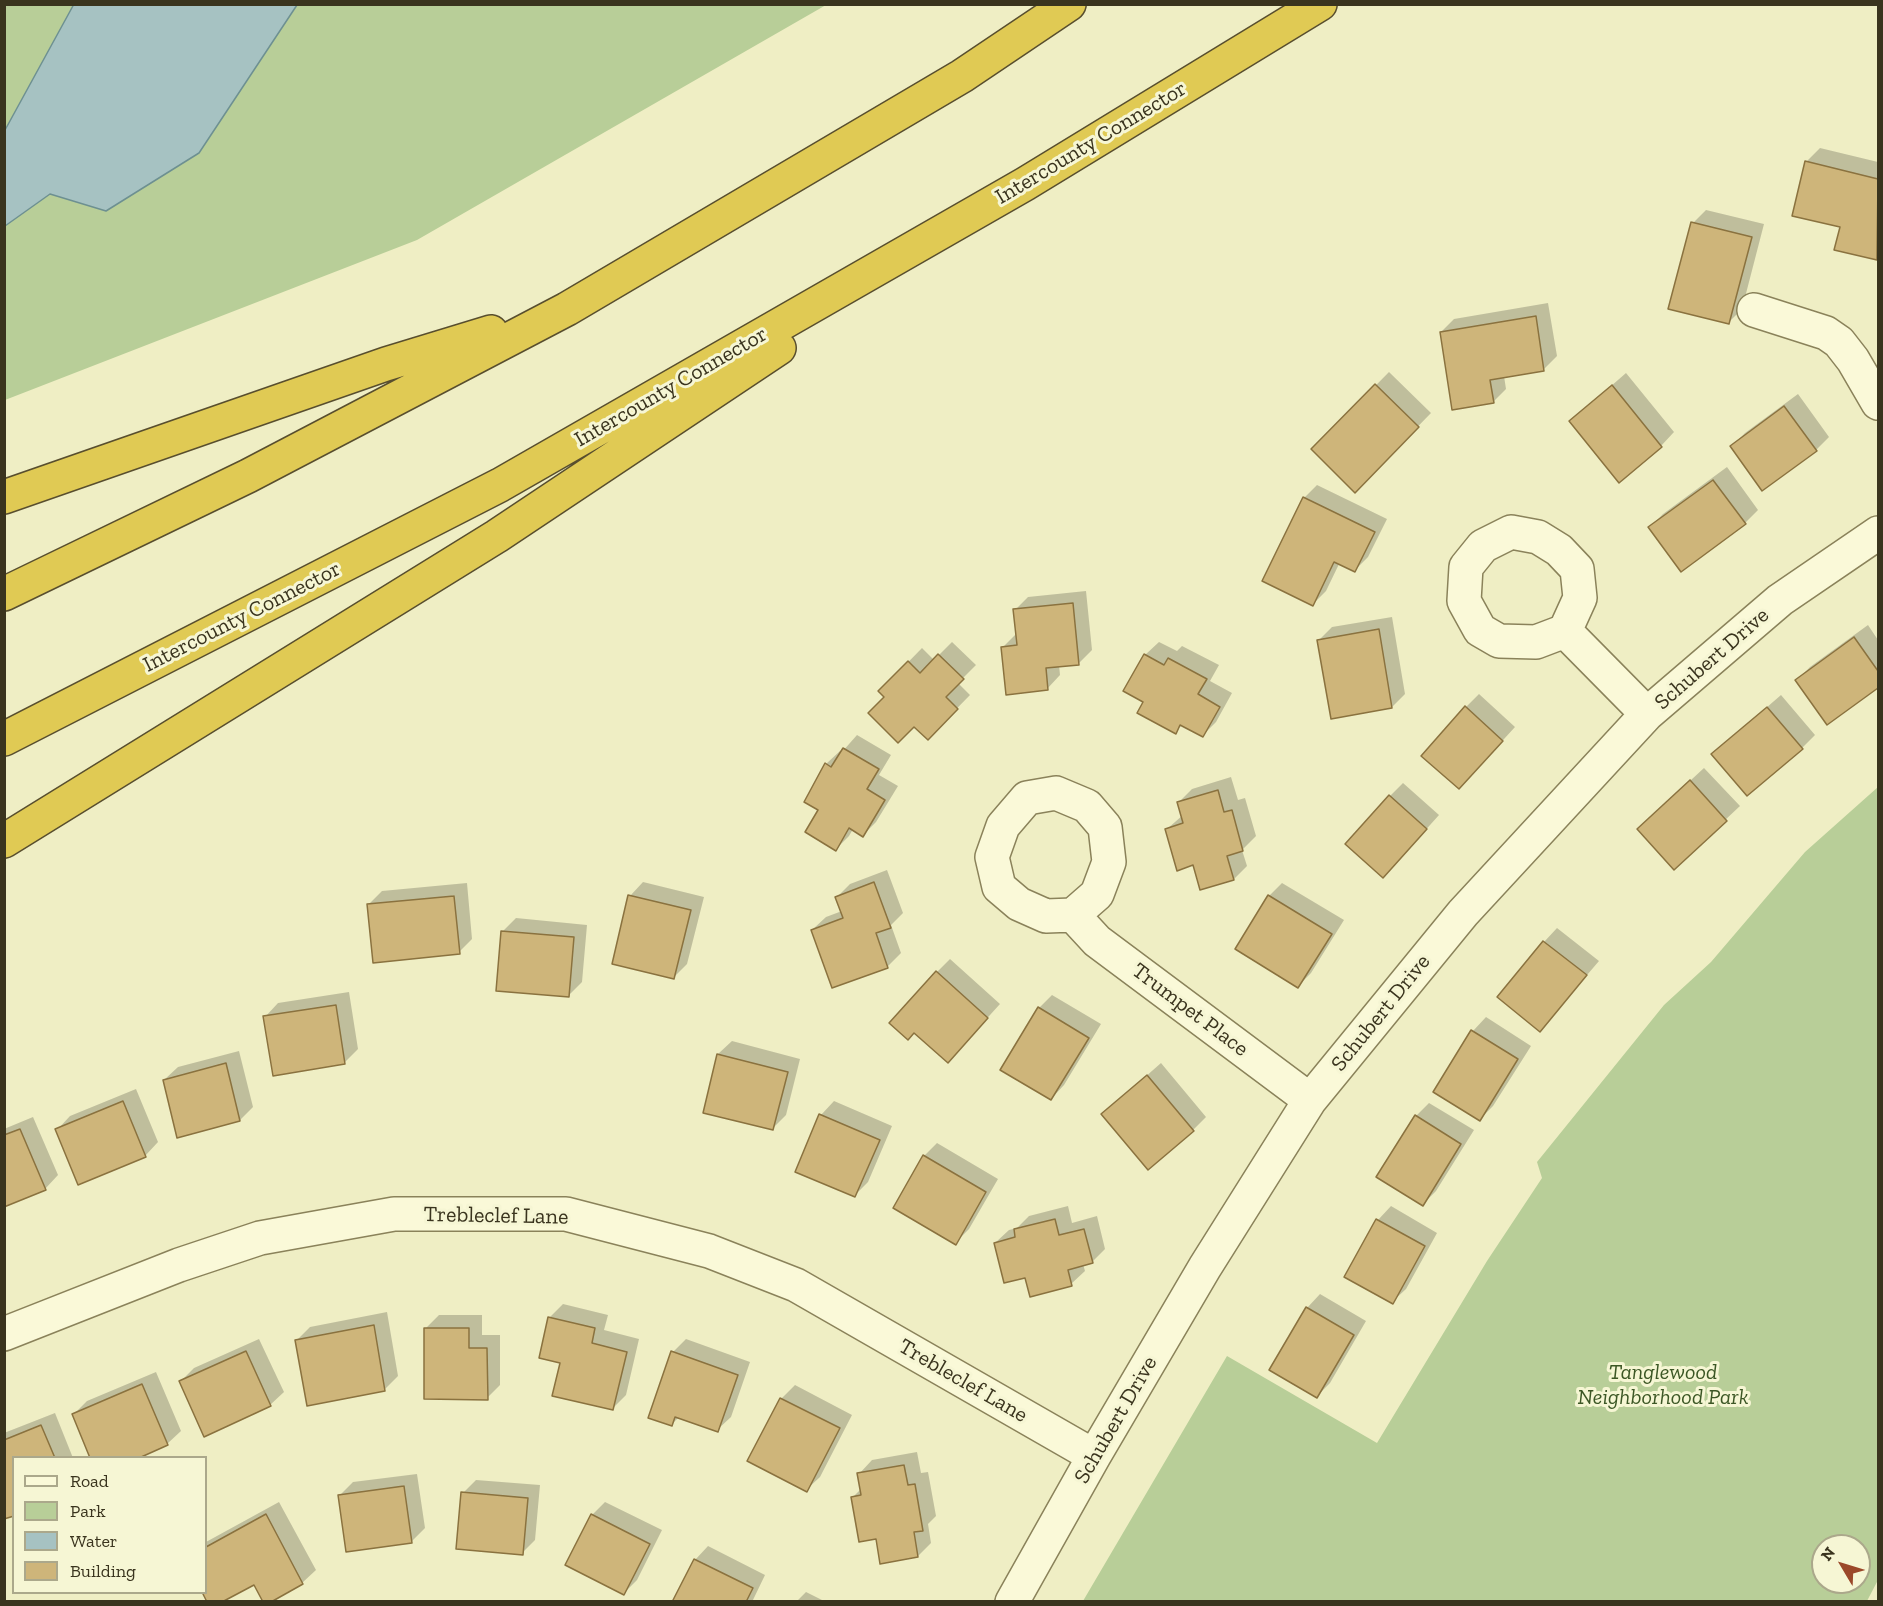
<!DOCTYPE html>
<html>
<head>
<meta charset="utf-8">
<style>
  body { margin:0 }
  #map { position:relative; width:1883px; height:1606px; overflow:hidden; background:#efeec4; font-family:"Zilla Slab",serif }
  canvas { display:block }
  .frame { position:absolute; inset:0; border:6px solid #3a341e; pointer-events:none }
  .legend { position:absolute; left:12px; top:1456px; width:195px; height:138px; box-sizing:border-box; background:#f6f6d4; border:2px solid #aba88b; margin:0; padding:8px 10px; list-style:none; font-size:18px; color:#3a341e }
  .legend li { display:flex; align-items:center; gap:12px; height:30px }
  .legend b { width:30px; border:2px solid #aba88b }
  .north { position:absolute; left:1811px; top:1534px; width:60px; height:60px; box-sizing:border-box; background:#f6f6d4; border:2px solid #aba88b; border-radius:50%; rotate:308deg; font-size:16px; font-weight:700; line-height:24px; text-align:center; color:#3a341e }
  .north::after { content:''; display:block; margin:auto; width:21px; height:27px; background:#9b4829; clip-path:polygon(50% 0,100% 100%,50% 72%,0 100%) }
</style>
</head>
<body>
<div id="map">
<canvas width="1883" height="1606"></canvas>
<div class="frame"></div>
<ul class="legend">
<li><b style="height:8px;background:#faf9d8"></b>Road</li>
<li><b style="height:16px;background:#b8ce98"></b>Park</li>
<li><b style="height:16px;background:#a6c2c2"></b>Water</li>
<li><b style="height:16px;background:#ceb57a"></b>Building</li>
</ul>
<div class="north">N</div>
</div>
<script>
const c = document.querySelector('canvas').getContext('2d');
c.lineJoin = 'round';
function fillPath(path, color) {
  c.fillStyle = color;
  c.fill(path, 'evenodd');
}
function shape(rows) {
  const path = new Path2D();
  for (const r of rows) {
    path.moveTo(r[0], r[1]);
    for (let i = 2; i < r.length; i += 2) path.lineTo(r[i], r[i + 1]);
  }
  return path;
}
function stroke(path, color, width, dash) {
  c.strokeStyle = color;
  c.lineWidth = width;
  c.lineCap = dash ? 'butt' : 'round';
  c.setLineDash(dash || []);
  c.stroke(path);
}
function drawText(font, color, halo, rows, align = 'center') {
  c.font = font + ' "Zilla Slab",serif';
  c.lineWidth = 6;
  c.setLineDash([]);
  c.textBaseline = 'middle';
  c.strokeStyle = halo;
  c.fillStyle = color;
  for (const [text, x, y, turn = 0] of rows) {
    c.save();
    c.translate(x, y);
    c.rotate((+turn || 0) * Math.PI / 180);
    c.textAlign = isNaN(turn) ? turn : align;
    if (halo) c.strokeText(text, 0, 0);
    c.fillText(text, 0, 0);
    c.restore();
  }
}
fillPath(shape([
  [5,5,74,5,5,130],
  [297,5,826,5,417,240,5,400,4,226,50,194,106,211,199,153],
  [1878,787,1878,1580,1867,1601,1083,1601,1227,1356,1377,1443,1487,1261,1542,1178,1537,1162,1664,1005,1711,962,1805,852],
  [1823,1546,1859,1546,1859,1582,1823,1582]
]), '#b8ce98');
const water = shape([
  [74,4,297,5,199,153,106,211,50,194,5,226,5,130,74,4]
]);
fillPath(water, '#a6c2c2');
stroke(water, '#6d9091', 1.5);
fillPath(shape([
  [1820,148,1878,162,1878,256,1876,258,1842,226,1806,162],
  [1706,210,1764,224,1742,309,1728,323,1693,223],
  [1548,303,1557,356,1543,370,1504,376,1506,389,1493,402,1441,332,1454,319],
  [1389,372,1431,413,1355,491,1313,449],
  [1626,373,1674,432,1661,446,1571,421],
  [1798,394,1829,437,1816,450,1731,447,1745,433],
  [1727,467,1758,510,1745,523,1650,527,1663,514],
  [1317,485,1387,519,1368,557,1355,570,1340,562,1326,591,1313,604,1304,498],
  [1086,591,1092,650,1079,663,1059,665,1060,675,1047,689,1003,647,1016,634,1015,610,1028,597],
  [1392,617,1405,694,1392,707,1319,640,1332,627],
  [1868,625,1878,640,1878,686,1828,723,1797,680,1810,667],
  [952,642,976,665,958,683,970,695,928,738,880,691,922,648,934,660],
  [1159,642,1177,651,1182,646,1219,665,1210,681,1232,693,1216,722,1203,735,1183,724,1175,732,1145,701,1145,655],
  [1479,694,1515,727,1472,774,1466,707],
  [1781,695,1815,735,1802,748,1713,754],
  [857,735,891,755,879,775,898,786,876,822,863,835,853,829,849,836,836,849,820,810,826,764,840,751,842,752],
  [1704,768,1740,806,1674,868,1652,816],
  [1231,777,1238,800,1245,798,1256,836,1242,850,1247,866,1234,879,1194,863,1167,829,1183,815,1179,802,1192,789],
  [1403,783,1439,815,1396,863,1390,796],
  [887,870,903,913,891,925,901,953,888,966,833,986,812,930,826,917,842,911,837,897,850,884],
  [643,882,704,897,687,964,674,977,630,896],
  [467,883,472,939,459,952,368,905,382,891],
  [1282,883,1344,920,1311,973,1298,986,1269,896],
  [516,918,587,925,582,982,569,995,502,932],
  [1557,928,1599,961,1540,1030,1499,997,1544,942],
  [950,959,1000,1004,961,1047,937,972],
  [349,992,358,1049,344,1063,265,1017,278,1003],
  [1052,995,1101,1024,1064,1085,1051,1099,1039,1008],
  [1486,1017,1531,1046,1493,1106,1480,1119,1435,1091,1473,1031],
  [732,1041,800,1059,786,1115,772,1129,704,1111,718,1054],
  [239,1051,253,1107,240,1120,164,1080,178,1067],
  [1161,1063,1206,1117,1193,1130,1103,1114],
  [136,1089,158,1142,145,1156,57,1130,70,1116],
  [834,1101,892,1126,868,1182,855,1195,821,1115],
  [1429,1103,1474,1130,1436,1191,1423,1204,1416,1116],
  [33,1117,58,1175,45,1189,4,1206,4,1129],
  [937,1143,998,1179,969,1229,955,1243,924,1156],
  [1068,1206,1072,1223,1097,1216,1105,1249,1092,1262,1083,1264,1085,1271,1071,1284,1026,1276,995,1243,1009,1230,1017,1228,1029,1216],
  [1391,1206,1437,1233,1406,1289,1392,1302,1346,1276,1378,1220],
  [1320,1294,1366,1321,1330,1383,1317,1396,1307,1308],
  [563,1304,608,1315,604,1330,639,1339,626,1395,613,1408,562,1362,549,1318],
  [387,1312,398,1376,385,1389,297,1340,310,1327],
  [439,1315,482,1315,482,1335,500,1335,500,1385,487,1398,426,1328],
  [259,1339,284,1392,270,1405,181,1381,194,1368],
  [686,1339,750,1362,731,1417,717,1430,679,1417,672,1424,673,1352],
  [156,1372,181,1431,167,1444,74,1414,87,1401],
  [795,1385,852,1415,820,1477,806,1490,749,1461,782,1398],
  [55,1413,73,1458,14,1458,4,1518,4,1433],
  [917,1452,921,1473,928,1472,936,1516,928,1524,931,1543,918,1556,877,1537,853,1497,861,1489,859,1474,872,1460],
  [417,1474,425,1528,411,1542,339,1496,353,1482],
  [476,1480,540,1485,535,1540,522,1553,463,1493],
  [279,1502,316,1570,302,1583,254,1582,206,1592,206,1542],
  [605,1502,662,1530,637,1580,624,1593,592,1515],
  [708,1546,765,1575,752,1602,674,1602,695,1560],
  [806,1592,826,1602,796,1602]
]), '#0003');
const building = shape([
  [1805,161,1878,179,1877,260,1834,250,1840,227,1792,216,1805,161],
  [1691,222,1752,237,1729,324,1668,309,1691,222],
  [1536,316,1544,371,1490,380,1494,403,1452,410,1440,332,1536,316],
  [1375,384,1419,427,1355,493,1311,449,1375,384],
  [1612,385,1662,447,1619,483,1569,421,1612,385],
  [1784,406,1817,451,1762,491,1730,446,1784,406],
  [1713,480,1746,524,1681,572,1648,527,1713,480],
  [1303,497,1375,532,1355,572,1334,562,1313,606,1262,581,1303,497],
  [1073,603,1079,665,1046,668,1048,690,1006,695,1001,647,1017,645,1013,609,1073,603],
  [1379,629,1392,708,1331,719,1317,640,1379,629],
  [1854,637,1878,671,1878,688,1827,725,1795,680,1854,637],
  [938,654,964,679,946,697,958,709,928,740,914,727,898,743,868,713,884,697,878,691,908,661,920,673,938,654],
  [1144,654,1164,665,1168,658,1207,679,1198,694,1220,707,1203,737,1180,725,1176,734,1137,713,1143,702,1123,691,1144,654],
  [1465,706,1503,741,1459,789,1421,756,1465,706],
  [1767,707,1803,749,1747,796,1711,754,1767,707],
  [843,748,879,769,867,789,885,800,863,837,849,828,836,851,805,832,818,810,804,802,825,763,831,767,843,748],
  [1690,780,1727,821,1674,870,1637,829,1690,780],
  [1218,790,1224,812,1232,810,1243,851,1227,856,1234,880,1200,890,1193,865,1177,871,1165,829,1183,823,1177,802,1218,790],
  [1389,795,1427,829,1383,878,1345,844,1389,795],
  [874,882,891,928,876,933,888,968,832,988,811,930,843,918,835,897,874,882],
  [628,895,691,910,674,979,612,964,628,895],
  [1268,895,1332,934,1298,988,1235,949,1268,895],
  [454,896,460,954,373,963,367,904,454,896],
  [501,931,574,937,569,997,496,991,501,931],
  [1543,941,1587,975,1540,1032,1497,997,1543,941],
  [936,971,988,1018,948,1063,914,1033,908,1040,889,1023,936,971],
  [336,1005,345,1064,273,1076,263,1016,336,1005],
  [1038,1007,1089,1038,1051,1100,1000,1070,1038,1007],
  [1471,1030,1518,1059,1480,1121,1433,1092,1471,1030],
  [717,1054,788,1072,773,1130,703,1113,717,1054],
  [226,1063,240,1121,177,1138,163,1080,226,1063],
  [1147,1075,1194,1131,1148,1170,1101,1114,1147,1075],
  [123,1101,146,1157,78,1185,55,1129,123,1101],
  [819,1114,880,1140,855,1197,795,1172,819,1114],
  [1415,1115,1461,1144,1423,1206,1376,1177,1415,1115],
  [20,1129,46,1190,4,1207,4,1135,20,1129],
  [923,1155,986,1192,956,1245,893,1208,923,1155],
  [1055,1219,1059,1235,1084,1229,1093,1263,1068,1270,1072,1286,1030,1297,1025,1278,1004,1283,994,1243,1015,1237,1014,1229,1055,1219],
  [1376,1219,1425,1246,1393,1304,1344,1277,1376,1219],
  [1306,1307,1354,1335,1317,1398,1269,1370,1306,1307],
  [548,1317,595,1328,592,1343,627,1352,613,1410,552,1396,560,1363,539,1358,548,1317],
  [374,1325,385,1391,307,1406,295,1340,374,1325],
  [424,1328,469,1328,469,1348,487,1348,488,1400,424,1399,424,1328],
  [246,1351,271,1406,204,1437,179,1381,246,1351],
  [671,1351,738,1375,718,1432,675,1417,672,1426,648,1418,671,1351],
  [142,1384,168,1445,139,1458,90,1458,72,1414,142,1384],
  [780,1398,840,1428,807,1492,747,1461,780,1398],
  [41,1425,55,1458,14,1458,14,1516,4,1519,4,1440,41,1425],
  [904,1465,908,1485,915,1484,923,1531,914,1532,918,1557,880,1564,876,1539,859,1542,851,1497,861,1495,857,1473,904,1465],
  [404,1486,412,1543,346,1552,338,1495,404,1486],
  [461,1492,528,1498,523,1555,456,1549,461,1492],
  [266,1514,303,1584,271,1602,263,1602,254,1585,222,1602,207,1602,202,1592,206,1592,206,1547,266,1514],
  [591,1514,650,1544,624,1595,565,1565,591,1514],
  [694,1559,753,1588,746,1602,672,1602,694,1559]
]);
fillPath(building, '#ceb57a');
stroke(building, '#8a723f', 1.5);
const minor = shape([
  [1754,310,1826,333,1839,342,1853,360,1878,403],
  [1565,631,1536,642,1499,641,1480,630,1464,601,1466,567,1483,546,1511,532,1538,537,1559,550,1577,569,1580,598,1565,631,1647,714],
  [1073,915,1046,916,1019,904,999,887,992,857,1003,826,1027,798,1056,793,1087,806,1105,827,1109,862,1097,894,1073,915,1097,941,1310,1100],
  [4,1334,179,1265,260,1238,394,1214,566,1214,709,1251,796,1285,1094,1456],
  [1012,1602,1094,1456,1205,1267,1310,1100,1463,913,1647,714,1780,600,1878,533]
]);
const highway = shape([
  [4,497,386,364,491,332],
  [4,594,248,476,567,309,962,76,1069,4],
  [4,739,500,485,1025,184,1320,4],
  [4,841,497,536,779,348]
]);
stroke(minor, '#8a825a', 36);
stroke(highway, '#584e2e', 36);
stroke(minor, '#faf9d8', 33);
stroke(highway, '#e0ca54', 33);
drawText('22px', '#3a341e', '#f6f6d4', [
  ["Intercounty Connector",1091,143,-31],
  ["Intercounty Connector",671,387,-30],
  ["Intercounty Connector",242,617,-27],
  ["Schubert Drive",1712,659,-41],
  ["Trumpet Place",1190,1010,37],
  ["Schubert Drive",1381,1013,-51],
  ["Trebleclef Lane",496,1216,1],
  ["Trebleclef Lane",963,1381,30],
  ["Schubert Drive",1116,1420,-60]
]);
drawText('italic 22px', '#3c5725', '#f6f6d4', [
  ["Tanglewood",1663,1373],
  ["Neighborhood Park",1663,1398]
]);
</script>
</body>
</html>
